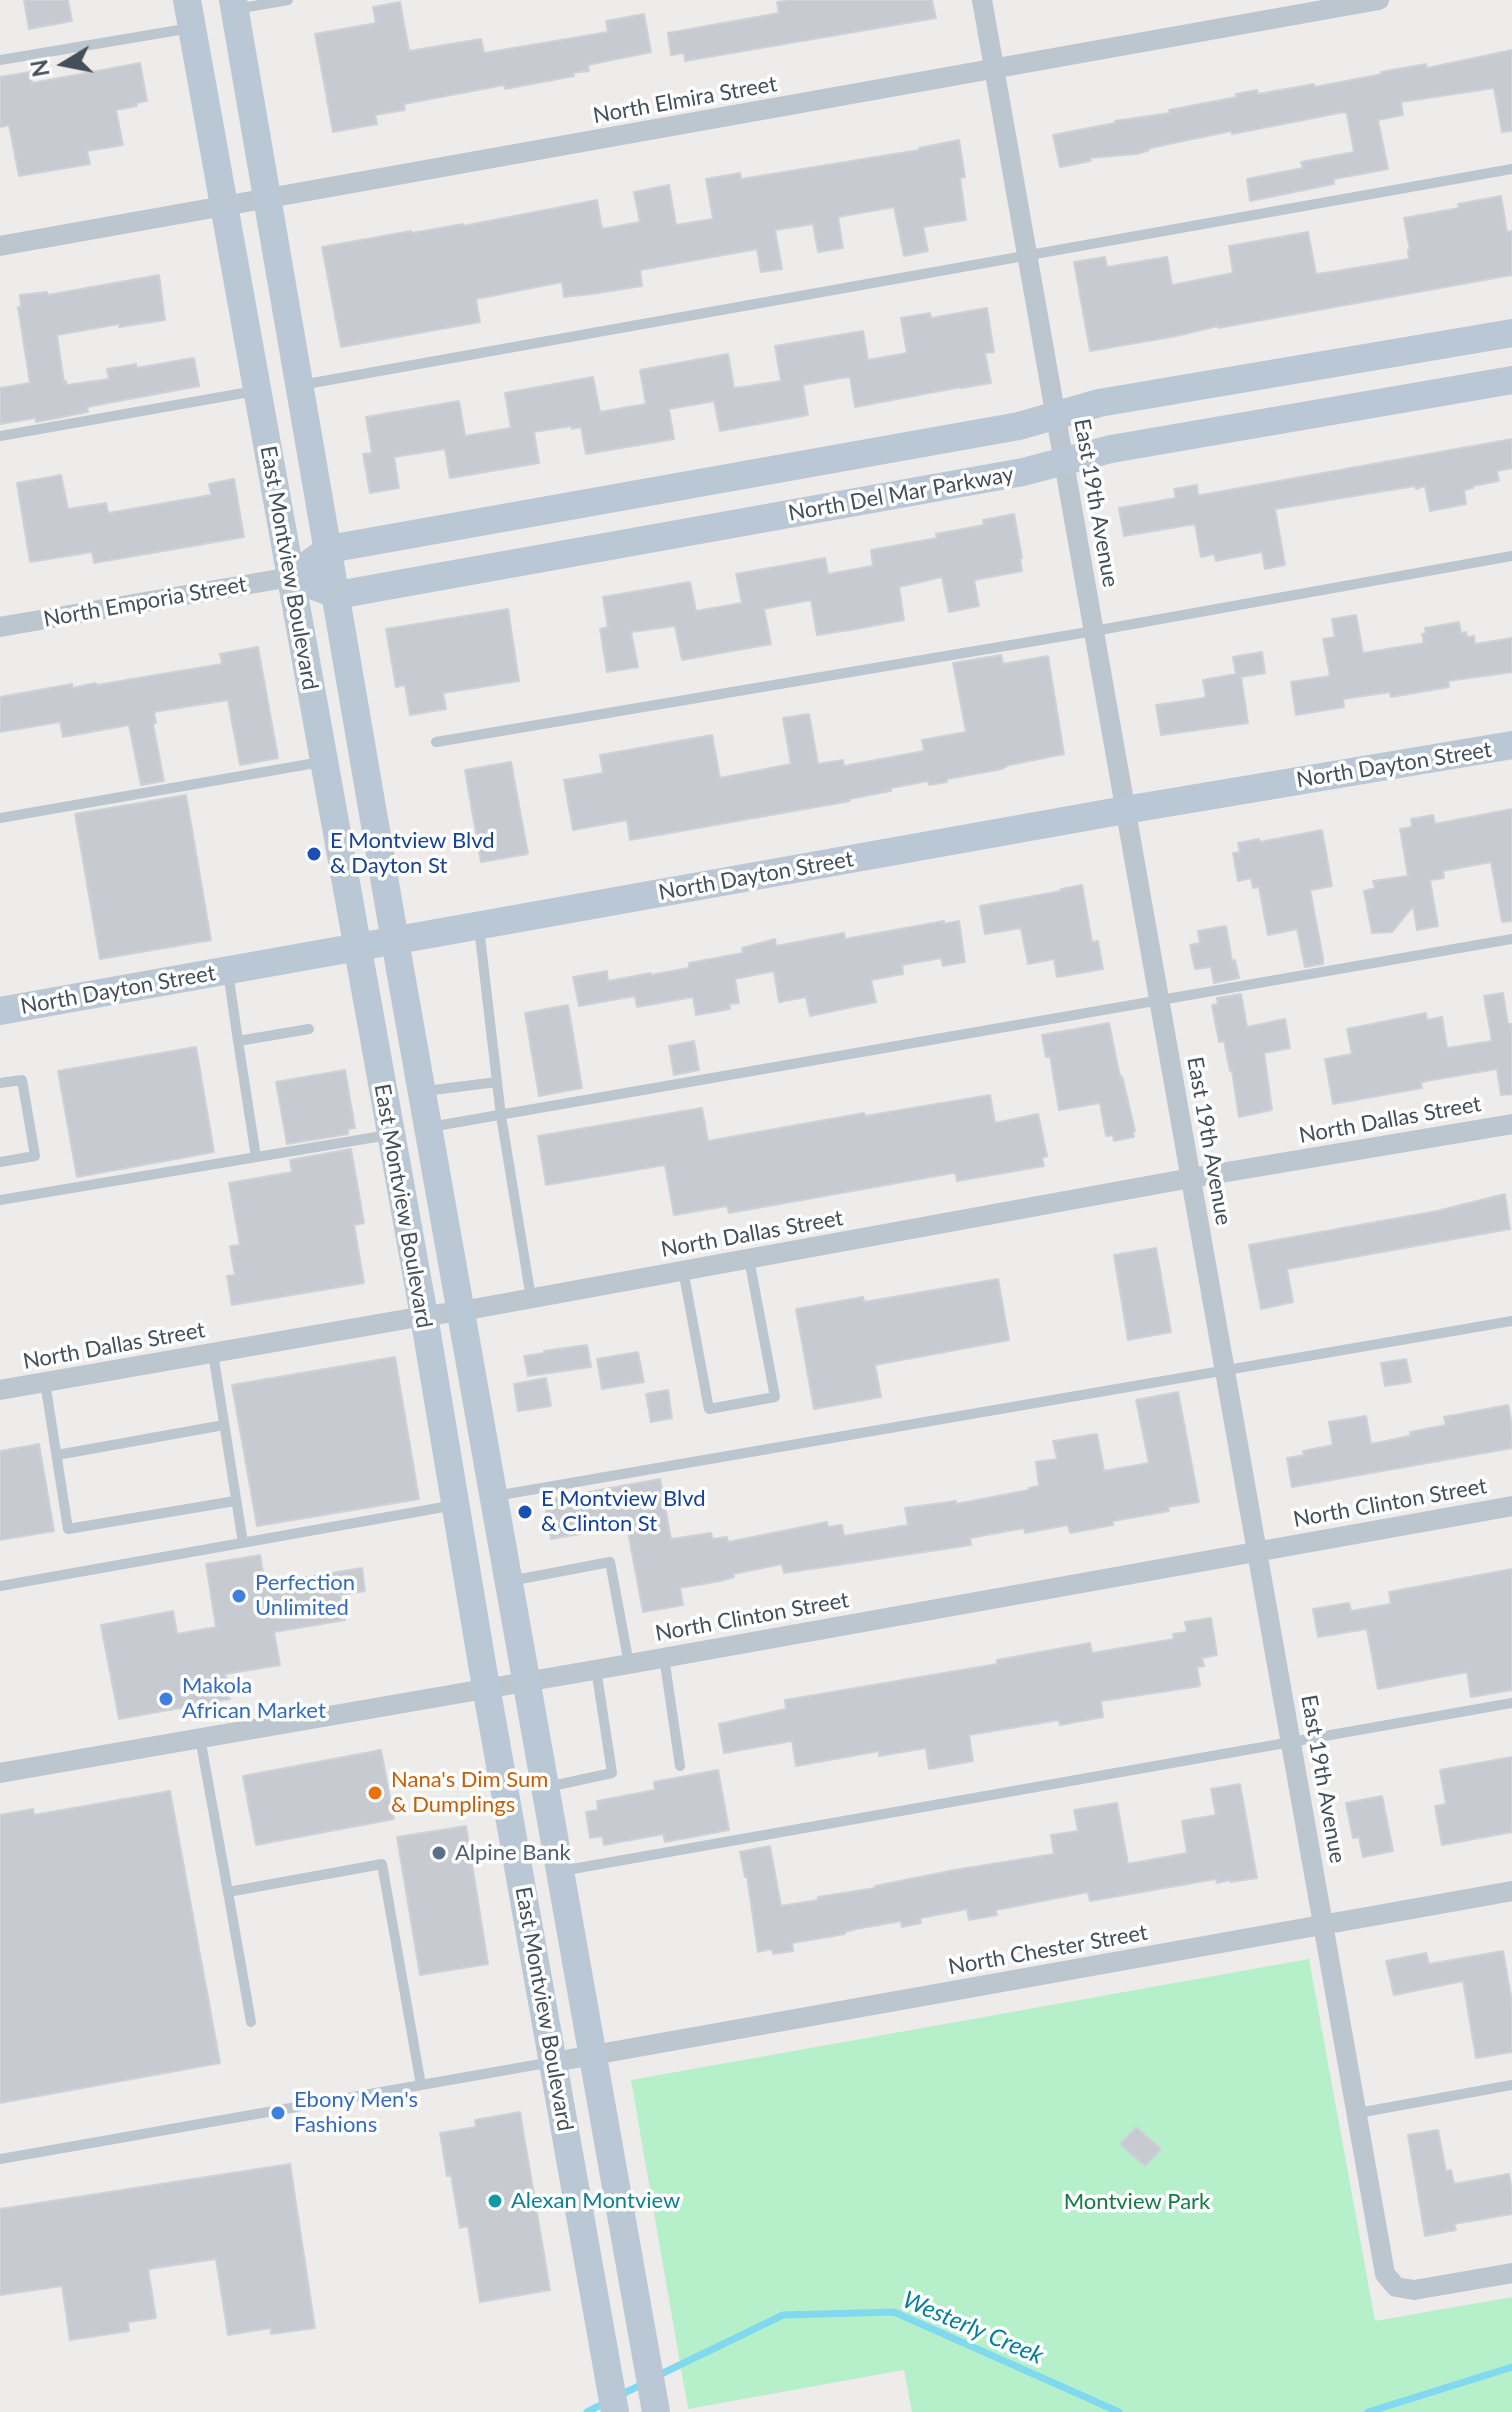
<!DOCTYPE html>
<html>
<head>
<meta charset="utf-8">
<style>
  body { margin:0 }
  #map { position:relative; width:1512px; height:2412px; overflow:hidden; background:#eeebeb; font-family:Lato,sans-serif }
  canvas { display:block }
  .north { position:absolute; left:24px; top:24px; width:80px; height:80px; -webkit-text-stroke:6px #fff; paint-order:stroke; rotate:260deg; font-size:22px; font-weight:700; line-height:32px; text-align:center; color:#434f59 }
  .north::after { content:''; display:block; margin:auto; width:28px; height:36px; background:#434f59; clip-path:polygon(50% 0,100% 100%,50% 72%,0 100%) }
</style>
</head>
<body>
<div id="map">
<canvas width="1512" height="2412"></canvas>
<div class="north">N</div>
</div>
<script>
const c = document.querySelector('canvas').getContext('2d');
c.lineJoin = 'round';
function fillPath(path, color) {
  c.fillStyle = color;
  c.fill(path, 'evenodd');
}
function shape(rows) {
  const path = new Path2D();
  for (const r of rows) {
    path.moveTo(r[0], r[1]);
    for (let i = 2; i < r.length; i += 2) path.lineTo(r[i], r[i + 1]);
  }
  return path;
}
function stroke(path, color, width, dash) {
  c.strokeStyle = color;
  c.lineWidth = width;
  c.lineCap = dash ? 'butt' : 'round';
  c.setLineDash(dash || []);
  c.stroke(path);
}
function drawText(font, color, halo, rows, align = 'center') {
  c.font = font + ' Lato,sans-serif';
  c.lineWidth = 7;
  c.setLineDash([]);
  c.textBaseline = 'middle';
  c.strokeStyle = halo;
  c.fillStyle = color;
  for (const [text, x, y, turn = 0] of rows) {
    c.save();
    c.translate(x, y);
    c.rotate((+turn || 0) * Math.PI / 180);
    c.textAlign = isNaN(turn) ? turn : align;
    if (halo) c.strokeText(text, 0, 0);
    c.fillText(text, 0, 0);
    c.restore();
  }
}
fillPath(shape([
  [1309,1959,1375,2321,1512,2297,1512,2412,912,2412,904,2370,688,2409,631,2080]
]), '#b5f0cb');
stroke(shape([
  [657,2376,783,2315,894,2312,1119,2412],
  [618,2396,643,2384],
  [587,2412,607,2402],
  [1368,2412,1512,2367]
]), '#80d9ef', 7);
const building = shape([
  [24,0,68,0,72,21,29,29,24,0],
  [790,0,932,0,936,18,685,61,684,53,671,55,668,33,779,13,777,2,790,0],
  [400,2,409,51,481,39,484,53,608,32,606,21,644,14,651,52,588,65,589,71,573,73,574,76,505,89,504,85,404,104,405,110,375,115,377,124,333,132,315,34,376,23,373,7,400,2],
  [1512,50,1512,131,1502,132,1494,88,1401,102,1403,115,1378,120,1388,169,1334,179,1334,184,1250,201,1247,179,1303,168,1301,162,1354,152,1347,114,1344,112,1232,134,1231,131,1150,148,1147,151,1136,154,1090,158,1091,161,1060,167,1053,135,1115,123,1115,121,1170,113,1169,110,1237,97,1236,94,1257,90,1258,94,1314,84,1315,87,1382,74,1381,72,1426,64,1427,68,1512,50],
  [140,63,147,101,136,103,137,106,116,110,123,145,87,151,90,164,19,176,9,125,0,127,0,77,30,72,32,83,140,63],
  [959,140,965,177,960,178,966,220,923,227,928,251,904,256,894,207,838,217,843,248,818,252,813,224,775,230,782,269,761,272,757,249,640,270,642,286,591,294,564,297,562,282,476,299,480,322,341,347,322,247,411,231,412,233,463,224,463,226,597,200,602,229,640,222,634,192,669,185,676,225,713,219,706,179,740,173,741,179,919,150,919,148,959,140],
  [1501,196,1507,232,1512,231,1512,275,1218,328,1218,326,1176,336,1090,351,1074,262,1105,257,1107,267,1167,257,1172,285,1233,273,1229,246,1308,232,1316,274,1331,272,1409,259,1408,250,1410,250,1404,218,1459,208,1458,204,1501,196],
  [159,275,165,320,119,327,119,324,57,335,64,382,66,381,67,385,109,379,107,369,136,364,136,368,194,358,199,386,87,407,88,412,36,422,35,418,0,424,0,388,30,383,18,307,21,307,20,295,47,292,48,295,159,275],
  [987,308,994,352,985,353,991,383,961,388,961,387,855,407,850,377,841,378,803,385,808,415,720,431,714,401,669,409,674,439,586,454,581,427,572,429,571,426,534,432,539,463,450,478,445,449,394,457,399,488,370,493,363,454,372,453,366,417,459,401,465,436,511,428,505,393,593,377,600,412,646,404,640,370,728,354,734,388,743,387,781,381,775,346,863,331,868,360,907,353,901,318,930,313,931,318,987,308],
  [1512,439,1512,468,1497,471,1499,481,1473,486,1473,488,1464,490,1466,504,1430,511,1425,486,1416,489,1415,486,1275,509,1285,565,1265,569,1262,552,1216,561,1214,554,1201,557,1195,524,1124,536,1119,508,1176,498,1174,489,1197,485,1198,495,1201,495,1512,439],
  [61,475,68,509,106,503,108,513,211,495,209,484,234,479,244,537,94,563,92,552,30,562,17,483,61,475],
  [1014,514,1022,558,1020,559,1022,571,974,580,979,606,949,612,942,577,899,587,904,620,850,630,817,635,811,600,773,607,764,609,771,644,682,660,675,626,631,632,638,667,607,672,600,629,608,627,603,597,690,582,696,611,742,603,736,574,825,558,828,574,873,566,871,550,937,538,936,534,984,525,983,520,1014,514],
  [508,609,519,681,443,693,446,709,410,715,405,685,396,687,386,629,508,609],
  [1356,615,1363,653,1424,643,1422,634,1426,633,1425,628,1459,622,1461,633,1466,632,1467,637,1474,636,1475,644,1512,638,1512,672,1448,681,1449,687,1391,697,1390,692,1343,699,1344,707,1296,715,1291,682,1330,676,1323,639,1335,637,1332,619,1356,615],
  [258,647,278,758,240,765,228,700,154,712,156,723,153,724,164,781,141,785,129,725,63,737,60,722,0,732,0,697,72,684,72,688,96,683,97,685,222,664,220,654,258,647],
  [1262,652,1265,673,1241,677,1248,723,1161,735,1156,705,1204,698,1206,696,1203,680,1236,674,1233,657,1262,652],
  [1001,655,1003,664,1048,656,1064,754,1009,765,1002,769,947,779,947,782,929,785,928,781,891,788,891,791,849,799,850,801,630,840,627,820,573,830,564,780,603,773,600,755,712,735,720,778,791,764,783,718,809,714,818,764,843,760,844,766,924,751,922,740,966,732,953,663,1001,655],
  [511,762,528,854,481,862,465,770,511,762],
  [186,795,211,940,100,959,75,814,186,795],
  [1512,809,1512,921,1502,922,1491,862,1443,871,1444,878,1430,880,1438,926,1417,930,1413,906,1392,932,1372,933,1364,891,1375,888,1373,881,1408,876,1400,829,1412,827,1411,819,1433,815,1435,824,1512,809],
  [1322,830,1332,886,1310,890,1323,958,1323,964,1305,967,1297,929,1268,935,1259,887,1253,888,1251,878,1238,881,1233,853,1240,852,1238,843,1259,839,1260,842,1322,830],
  [1082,885,1092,942,1098,941,1103,969,1057,977,1054,959,1028,964,1021,928,985,934,980,906,1061,891,1061,889,1082,885],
  [944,921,944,924,959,921,965,962,943,966,941,958,902,965,903,974,871,980,876,1002,810,1016,806,997,779,1002,774,971,735,979,739,1003,729,1004,730,1009,696,1015,693,997,637,1007,635,996,579,1006,573,977,607,971,608,981,651,973,651,975,689,968,689,963,743,953,742,948,775,939,776,946,844,933,845,939,944,921],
  [1226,926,1232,961,1235,960,1239,978,1214,983,1211,967,1195,969,1190,945,1200,943,1198,931,1226,926],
  [1503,993,1508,1024,1512,1024,1512,1094,1501,1095,1497,1069,1426,1081,1421,1083,1422,1088,1333,1104,1325,1059,1352,1054,1347,1029,1426,1013,1427,1020,1442,1017,1447,1048,1492,1041,1484,996,1503,993],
  [1241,994,1247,1027,1285,1019,1290,1048,1264,1053,1272,1110,1239,1117,1232,1071,1230,1071,1224,1041,1219,1042,1212,1005,1218,1004,1217,998,1241,994],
  [568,1005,582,1088,539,1096,525,1013,568,1005],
  [1109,1023,1120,1077,1122,1076,1135,1131,1133,1131,1134,1137,1114,1141,1113,1135,1106,1136,1100,1103,1059,1110,1050,1056,1046,1057,1042,1035,1109,1023],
  [694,1041,699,1070,674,1075,669,1046,694,1041],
  [196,1047,214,1152,77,1177,58,1071,196,1047],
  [345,1070,355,1128,348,1129,348,1134,287,1144,276,1082,345,1070],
  [990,1095,995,1123,1038,1114,1047,1156,1042,1158,1044,1166,957,1181,956,1174,953,1173,729,1213,727,1206,674,1215,665,1165,546,1185,538,1136,702,1108,708,1141,864,1113,865,1116,990,1095],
  [351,1149,364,1223,354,1225,364,1283,232,1305,227,1276,235,1275,230,1246,240,1245,229,1183,292,1172,290,1160,351,1149],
  [1505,1194,1510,1229,1287,1269,1293,1302,1261,1309,1249,1245,1437,1211,1505,1194],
  [1156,1248,1171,1332,1128,1340,1114,1255,1156,1248],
  [998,1279,1009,1340,875,1365,881,1397,814,1409,796,1309,863,1297,864,1302,998,1279],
  [587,1345,591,1367,528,1376,524,1356,545,1353,544,1351,587,1345],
  [638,1352,644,1382,602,1389,597,1359,638,1352],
  [395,1357,419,1499,257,1526,232,1385,395,1357],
  [1406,1359,1411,1382,1385,1386,1381,1363,1406,1359],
  [546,1378,551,1406,518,1411,514,1384,546,1378],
  [668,1390,672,1418,651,1422,646,1394,668,1390],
  [1178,1392,1199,1502,1168,1507,1169,1511,1113,1521,1113,1525,1070,1533,1068,1525,1025,1533,1024,1528,970,1538,971,1545,784,1573,782,1564,733,1574,734,1577,720,1581,680,1588,683,1605,643,1612,627,1526,551,1539,544,1500,660,1479,671,1539,711,1533,713,1539,727,1537,728,1542,827,1522,828,1527,842,1525,844,1536,908,1525,905,1508,956,1501,956,1504,1029,1490,1029,1488,1039,1486,1036,1462,1057,1459,1053,1441,1097,1434,1104,1471,1149,1463,1136,1400,1178,1392],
  [1508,1405,1512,1426,1512,1448,1292,1487,1287,1458,1304,1455,1303,1451,1333,1445,1329,1422,1366,1416,1371,1444,1410,1436,1410,1432,1446,1425,1444,1417,1508,1405],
  [39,1444,54,1531,0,1540,0,1451,39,1444],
  [260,1555,265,1584,362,1568,365,1591,340,1595,345,1620,274,1632,280,1665,225,1674,230,1699,119,1719,101,1625,173,1611,177,1634,216,1627,206,1564,260,1555],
  [1512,1569,1512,1690,1471,1697,1467,1672,1378,1689,1367,1629,1318,1637,1313,1609,1349,1603,1351,1611,1391,1604,1389,1592,1512,1569],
  [1211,1618,1217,1655,1202,1658,1204,1666,1197,1667,1200,1686,1101,1701,1103,1717,1060,1725,1059,1720,969,1735,973,1761,929,1769,926,1748,879,1756,879,1751,796,1766,792,1741,724,1753,719,1724,786,1709,785,1700,997,1664,997,1660,1090,1643,1092,1653,1174,1639,1173,1634,1187,1632,1185,1622,1211,1618],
  [381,1750,394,1819,256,1845,243,1776,381,1750],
  [1512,1757,1512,1832,1442,1845,1435,1806,1446,1804,1440,1770,1512,1757],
  [718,1770,729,1830,665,1842,663,1834,604,1845,602,1836,590,1838,586,1812,598,1810,597,1801,655,1790,654,1782,718,1770],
  [1240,1784,1257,1878,1231,1882,1230,1880,1217,1883,1216,1879,1090,1901,1088,1892,996,1910,997,1915,969,1920,967,1909,920,1918,921,1923,902,1927,901,1921,856,1929,845,1932,845,1934,792,1943,793,1951,773,1954,772,1949,758,1952,747,1876,745,1877,740,1852,770,1846,781,1906,818,1900,818,1897,875,1888,875,1886,955,1870,1054,1854,1051,1835,1078,1831,1074,1810,1117,1803,1128,1864,1187,1853,1182,1821,1216,1815,1211,1789,1240,1784],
  [170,1791,220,2063,0,2103,0,1815,33,1809,34,1815,170,1791],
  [1382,1796,1393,1851,1363,1857,1359,1837,1353,1838,1346,1803,1382,1796],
  [466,1826,488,1964,420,1975,397,1837,466,1826],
  [1503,1951,1512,2002,1512,2052,1476,2058,1463,1981,1394,1995,1386,1961,1426,1953,1429,1964,1503,1951],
  [520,2112,550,2290,480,2302,468,2226,460,2228,451,2175,447,2176,440,2133,476,2127,475,2120,520,2112],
  [1136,2127,1161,2149,1145,2166,1120,2144,1136,2127],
  [1438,2130,1446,2171,1451,2170,1454,2184,1509,2174,1512,2192,1512,2214,1454,2224,1456,2230,1425,2236,1408,2135,1438,2130],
  [290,2164,315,2328,271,2334,271,2328,228,2335,216,2259,148,2269,156,2318,128,2322,129,2331,70,2340,62,2286,0,2295,0,2209,290,2164]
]);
fillPath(building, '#c7cad1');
stroke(building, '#ced1d7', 2);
stroke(shape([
  [236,9,288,0],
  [0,60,191,28],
  [301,385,1512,169],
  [0,436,255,391],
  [436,742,1094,631,1512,556],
  [0,818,321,762],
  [479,928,501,1116,531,1298],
  [228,972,238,1041,309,1029],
  [238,1041,256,1157],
  [0,1083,22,1080,35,1156,0,1162],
  [425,1091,497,1082],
  [430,1127,1512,939],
  [0,1200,388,1135],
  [683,1270,709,1409,775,1397,749,1259],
  [213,1353,243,1543],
  [45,1382,68,1529,235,1501],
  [57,1455,224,1425],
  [495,1496,1512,1321],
  [510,1581,610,1562,629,1664],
  [0,1586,455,1505],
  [664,1657,680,1766],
  [200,1738,228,1892,382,1864,421,2085],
  [547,1787,612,1773,596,1669],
  [561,1871,1512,1703],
  [228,1892,251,2022],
  [1358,2113,1512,2085],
  [0,2159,552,2062]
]), '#bbc6cf', 10);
stroke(shape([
  [982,0,1385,2274,1396,2287,1414,2290,1512,2273],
  [0,246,1379,0],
  [0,627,291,577],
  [0,1390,424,1316,462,1311,1191,1178,1512,1124],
  [0,1773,629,1664,1512,1506],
  [554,2062,1512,1891]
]), '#bbc6cf', 20);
stroke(shape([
  [187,0,424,1316,482,1664,615,2412],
  [233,0,395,941,656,2412],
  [291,577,329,549,1019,426,1099,403,1512,333],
  [291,577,337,595,1023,472,1111,449,1512,380],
  [0,1011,1125,810,1512,745]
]), '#bac7d4', 28);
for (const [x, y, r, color] of [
  [314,854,8,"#1a4fb4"],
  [525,1512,8,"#1a4fb4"],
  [239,1596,8,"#3f7fe0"],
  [166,1699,8,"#3f7fe0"],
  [375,1793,8,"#e8710a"],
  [439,1853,8,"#5c6f8a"],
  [278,2113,8,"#3f7fe0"],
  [495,2201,8,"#0f9aa8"]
]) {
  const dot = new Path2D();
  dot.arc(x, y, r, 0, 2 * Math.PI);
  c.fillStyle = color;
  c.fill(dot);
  stroke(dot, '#fff', 3);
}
drawText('22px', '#434f59', '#fff', [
  ["North Elmira Street",685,100,-10],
  ["North Del Mar Parkway",901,494,-10],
  ["East 19th Avenue",1096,503,80],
  ["East Montview Boulevard",289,568,80],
  ["North Emporia Street",145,602,-10],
  ["North Dayton Street",1394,765,-9],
  ["North Dayton Street",756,876,-10],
  ["North Dayton Street",118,990,-10],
  ["North Dallas Street",1390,1120,-10],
  ["East 19th Avenue",1209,1141,80],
  ["East Montview Boulevard",403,1206,80],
  ["North Dallas Street",752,1234,-10],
  ["North Dallas Street",114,1346,-10],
  ["North Clinton Street",1390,1503,-10],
  ["North Clinton Street",752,1617,-10],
  ["East 19th Avenue",1323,1779,80],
  ["North Chester Street",1048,1950,-10],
  ["East Montview Boulevard",544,2009,80]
]);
drawText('22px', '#164399', '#fff', [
  ["E Montview Blvd",330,841],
  ["& Dayton St",330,866],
  ["E Montview Blvd",541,1499],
  ["& Clinton St",541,1524]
], 'left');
drawText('22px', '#366cbe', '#fff', [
  ["Perfection",255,1583],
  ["Unlimited",255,1608],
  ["Makola",182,1686],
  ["African Market",182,1711],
  ["Ebony Men's",294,2100],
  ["Fashions",294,2125]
], 'left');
drawText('22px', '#c56008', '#fff', [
  ["Nana's Dim Sum",391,1780],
  ["& Dumplings",391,1805]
], 'left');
drawText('22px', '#4e5e75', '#fff', [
  ["Alpine Bank",455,1853]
], 'left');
drawText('22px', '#0d838f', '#fff', [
  ["Alexan Montview",511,2201]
], 'left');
drawText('22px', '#127c46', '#fff', [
  ["Montview Park",1137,2202]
]);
drawText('italic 24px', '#067d9a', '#fff', [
  ["Westerly Creek",973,2328,23]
]);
</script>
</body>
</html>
